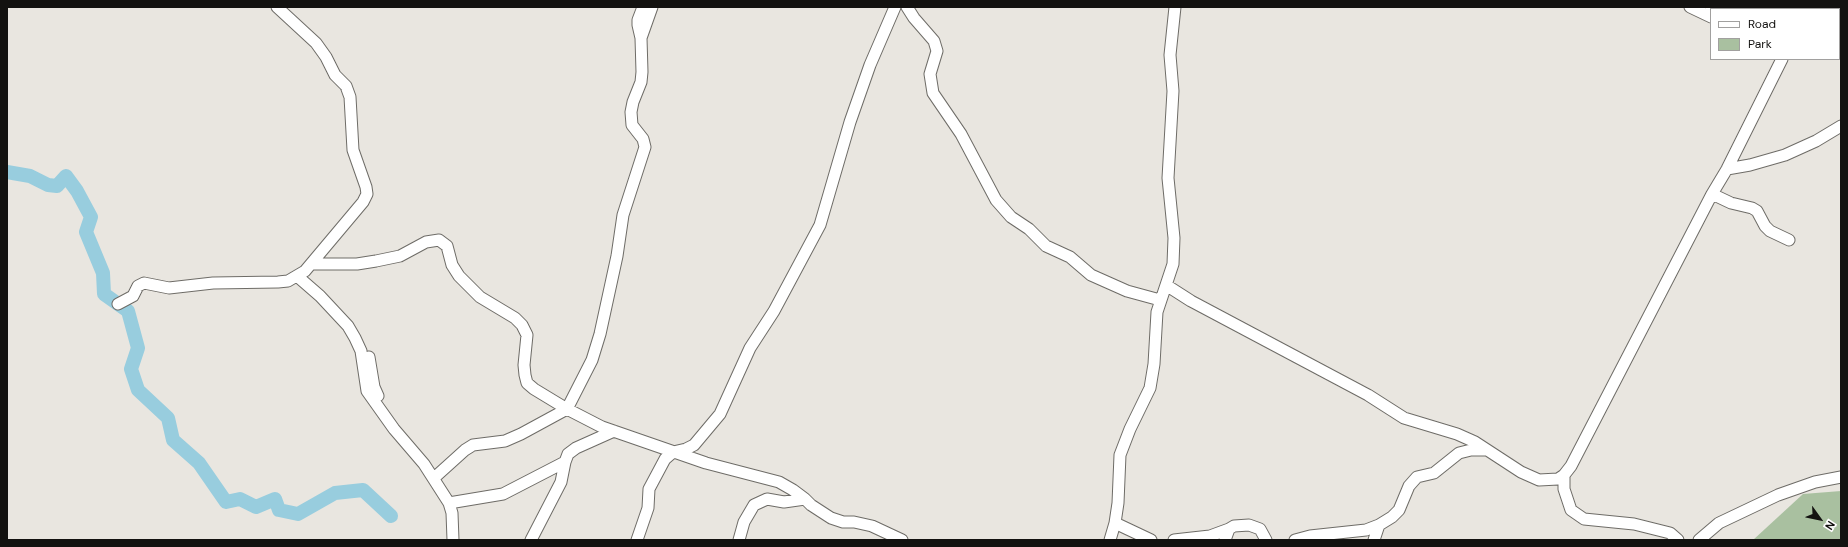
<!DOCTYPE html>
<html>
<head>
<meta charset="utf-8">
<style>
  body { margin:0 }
  #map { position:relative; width:1848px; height:547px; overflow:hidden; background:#e9e6e0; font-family:"DM Sans",sans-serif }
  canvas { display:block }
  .frame { position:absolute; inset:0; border:8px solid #131210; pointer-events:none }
  .legend { position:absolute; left:1710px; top:8px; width:130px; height:52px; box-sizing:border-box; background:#fff; border:1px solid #a1a09f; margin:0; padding:5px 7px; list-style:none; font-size:12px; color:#131210 }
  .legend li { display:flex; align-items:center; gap:8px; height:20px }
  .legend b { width:20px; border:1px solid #a1a09f }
  .north { position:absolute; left:1800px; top:499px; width:40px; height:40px; -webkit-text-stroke:3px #fff; paint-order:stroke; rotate:123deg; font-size:11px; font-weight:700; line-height:16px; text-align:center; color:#131210 }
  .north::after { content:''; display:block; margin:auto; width:14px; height:18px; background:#131210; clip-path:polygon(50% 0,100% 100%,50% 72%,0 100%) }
</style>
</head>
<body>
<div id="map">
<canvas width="1848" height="547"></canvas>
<div class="frame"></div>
<ul class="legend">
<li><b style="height:5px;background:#fff"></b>Road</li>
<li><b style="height:11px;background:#a9c0a0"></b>Park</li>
</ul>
<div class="north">N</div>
</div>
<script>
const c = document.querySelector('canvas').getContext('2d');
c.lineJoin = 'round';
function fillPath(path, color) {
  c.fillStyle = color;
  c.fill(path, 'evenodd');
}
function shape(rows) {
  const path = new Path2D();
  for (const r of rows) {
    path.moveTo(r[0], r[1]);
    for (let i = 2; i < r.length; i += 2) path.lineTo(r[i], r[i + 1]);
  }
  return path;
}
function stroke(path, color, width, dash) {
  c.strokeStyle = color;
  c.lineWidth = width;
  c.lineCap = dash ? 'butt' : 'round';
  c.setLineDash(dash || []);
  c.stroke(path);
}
fillPath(shape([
  [1841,491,1841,540,1753,540,1803,494]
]), '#a9c0a0');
stroke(shape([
  [7,172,30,176,48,185,57,186,66,176,77,191,91,217,86,232,103,273,104,294,128,311,138,348,131,369,138,390,168,418,173,440,199,463,226,502,240,499,256,507,275,499,279,510,298,514,335,493,363,490,391,516]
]), '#98cdde', 14);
const minor = shape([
  [907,7,914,18,934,41,937,51,930,74,933,93,961,134,996,200,1011,217,1029,229,1046,246,1070,257,1091,275,1127,291,1160,300],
  [1690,7,1711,17],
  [1711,7,1714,9],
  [1826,9,1829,7],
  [641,38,652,7],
  [1727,169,1750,165,1785,155,1816,141,1841,126],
  [1712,194,1731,203,1752,208,1757,211,1765,226,1770,231,1789,240],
  [311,264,357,264,376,261,400,256,426,242,439,240,447,246,452,265,459,276,480,297,515,318,522,325,527,335,524,365,525,375,527,383,534,389,567,409,602,427,706,463,779,482,793,490,805,499],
  [297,276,320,296,348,326,355,338,361,351,367,391,394,429,424,464,449,503,452,513,453,540],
  [1166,285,1191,301,1368,395,1404,418,1457,434,1475,442,1521,472,1539,480,1558,479,1564,475,1571,466,1712,194,1727,169,1782,59],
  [118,304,133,296,138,286,144,283,169,288,213,283,278,282,288,281,305,271,363,202,367,194,366,187,353,150,350,97,346,86,335,75,326,57,316,43,277,7],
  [369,357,374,387,378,396],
  [1564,475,1564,489,1571,510,1584,519,1634,524,1670,533,1678,540],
  [434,478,465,450,473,445,505,441,521,434,567,409,592,360,600,334,617,256,623,215,645,147,643,139,632,125,631,112,633,102,641,82,642,72,641,38,638,25,638,20,643,7],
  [449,503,503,494,565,462],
  [1115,523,1151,540],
  [531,540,561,482,565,462,568,454,576,448,614,431],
  [637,540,648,508,649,489,665,459,673,452,686,449,694,445,720,414,750,348,774,311,820,225,850,122,870,65,895,7],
  [739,540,744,522,754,505,767,499,784,502,805,499,811,505,831,518,843,522,854,522,872,526,902,540],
  [1110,540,1115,523,1118,503,1120,455,1130,429,1150,388,1154,364,1157,312,1173,264,1174,238,1168,178,1173,91,1170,55,1175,7],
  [1174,540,1210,536,1229,529],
  [1225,540,1229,529,1234,526,1249,525,1260,529,1266,540],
  [1295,540,1310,536,1366,530,1379,525,1392,517,1399,510,1409,486,1417,477,1434,473,1459,453,1471,450,1486,450],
  [1374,540,1379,525],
  [1699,540,1719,523,1778,495,1815,482,1841,477]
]);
stroke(minor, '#6e6c67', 13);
stroke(minor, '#fff', 11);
</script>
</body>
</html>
